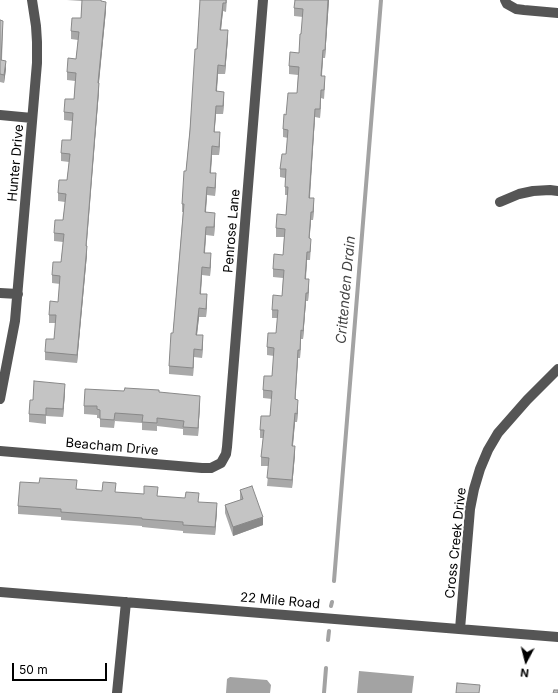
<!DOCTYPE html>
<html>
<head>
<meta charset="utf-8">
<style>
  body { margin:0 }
  #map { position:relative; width:558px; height:693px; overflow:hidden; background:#fff; font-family:Inter,sans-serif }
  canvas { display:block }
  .north { position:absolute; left:506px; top:641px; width:40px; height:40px; -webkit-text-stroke:3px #fff; paint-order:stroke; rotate:187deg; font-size:11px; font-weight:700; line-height:16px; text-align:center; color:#000 }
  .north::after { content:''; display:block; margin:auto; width:14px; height:18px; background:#000; clip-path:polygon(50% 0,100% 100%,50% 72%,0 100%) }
  .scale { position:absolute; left:12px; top:663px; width:95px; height:18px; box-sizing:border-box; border:2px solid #000; border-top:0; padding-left:5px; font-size:12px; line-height:14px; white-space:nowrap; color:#000; -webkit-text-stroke:3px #fff; paint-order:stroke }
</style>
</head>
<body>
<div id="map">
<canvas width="558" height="693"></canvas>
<div class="north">N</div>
<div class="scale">50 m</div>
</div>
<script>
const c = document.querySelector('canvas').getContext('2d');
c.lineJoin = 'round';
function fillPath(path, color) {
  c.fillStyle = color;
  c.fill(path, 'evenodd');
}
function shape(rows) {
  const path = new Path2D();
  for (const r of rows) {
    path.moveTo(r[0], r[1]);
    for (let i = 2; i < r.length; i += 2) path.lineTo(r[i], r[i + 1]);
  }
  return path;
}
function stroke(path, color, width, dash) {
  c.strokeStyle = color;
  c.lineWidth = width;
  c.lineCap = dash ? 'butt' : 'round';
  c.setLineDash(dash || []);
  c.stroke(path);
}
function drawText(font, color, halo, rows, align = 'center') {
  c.font = font + ' Inter,sans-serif';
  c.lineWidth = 4;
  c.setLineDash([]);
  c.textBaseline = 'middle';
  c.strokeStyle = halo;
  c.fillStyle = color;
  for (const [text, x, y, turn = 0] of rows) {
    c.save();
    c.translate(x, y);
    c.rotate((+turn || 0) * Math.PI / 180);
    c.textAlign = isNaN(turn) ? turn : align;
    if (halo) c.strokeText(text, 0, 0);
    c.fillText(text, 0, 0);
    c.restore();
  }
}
fillPath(shape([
  [359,671,414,676,412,693,357,693],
  [230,677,267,680,271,685,270,693,226,693,227,679]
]), '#a3a3a3');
stroke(shape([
  [334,581,381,0],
  [331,606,332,602],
  [328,640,329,631],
  [324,693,326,668]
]), '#a3a3a3', 4);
stroke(shape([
  [505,0,507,4,516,9,524,10,558,13],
  [0,115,32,118],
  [500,202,519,194,533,191,550,190,558,191],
  [0,293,18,294],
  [0,399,15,321,37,63,37,42,36,26,32,0],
  [0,451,202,468,211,468,221,463,226,454,227,447,263,0],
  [0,592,558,637],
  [460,629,470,509,474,489,480,469,488,450,498,433,527,400,558,369],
  [117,693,126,602]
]), '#555', 10);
fillPath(shape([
  [67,0,101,0,101,1,106,10,99,83,99,91,86,246,87,254,77,363,45,360,45,352,54,339,56,323,49,323,49,315,58,302,60,284,52,283,52,275,61,262,63,242,54,241,54,233,63,220,65,202,58,201,58,193,67,180,69,162,61,161,61,153,71,140,72,121,64,120,64,112,74,99,75,81,67,80,67,72,76,59,78,40,71,39,71,31,81,18,82,1],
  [200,0,227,0,226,12,223,11,221,30,228,38,225,74,218,74,217,91,224,100,223,114,216,114,214,132,220,141,219,155,212,155,211,173,216,181,215,196,207,195,206,212,215,221,214,236,206,235,205,253,211,261,210,276,202,275,201,294,207,303,206,317,199,317,197,335,203,343,202,358,194,357,193,376,169,374,169,366,173,333,183,212,182,212,182,204,186,171,197,49],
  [329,0,325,58,323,58,322,76,325,85,324,99,321,98,320,118,315,117,310,198,314,206,313,220,311,220,309,238,311,247,310,260,307,260,306,279,309,287,308,301,306,301,303,339,301,339,300,358,298,358,295,399,298,408,297,422,295,422,293,446,295,454,292,488,267,486,269,466,261,466,261,457,263,438,260,438,260,430,270,416,272,399,263,398,263,390,272,376,274,356,267,355,267,347,276,333,278,318,272,318,272,310,282,296,283,278,273,277,273,269,283,255,284,237,276,237,276,228,286,215,288,195,285,195,285,178,280,177,280,169,286,154,288,138,283,137,283,129,286,115,297,93,298,75,289,74,289,66,299,53,301,34,303,17,294,16,294,8],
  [0,20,3,29,2,60,6,69,4,83,0,82],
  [65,392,63,417,46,416,46,424,29,422,29,414,33,400],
  [159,392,200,404,198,436,183,435,183,429,157,426,157,431,142,430,142,423,115,421,114,428,100,427,100,418,97,418,97,415,84,414,84,406],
  [77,489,158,496,199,502,217,511,215,535,183,533,183,531,142,527,142,526,61,520,61,517,18,514,18,506],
  [240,490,263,525,233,536,225,513,225,505,240,500]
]), '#a9a9a9');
fillPath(shape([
  [328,0,329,0,325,58,325,50],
  [106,2,106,10,98,91,98,83],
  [223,3,223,11,220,38,220,30],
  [228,30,228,38,225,74,225,66],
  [323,50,323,58,321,84,321,76],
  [6,61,6,69,4,83,4,75],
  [218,65,218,74,216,99,216,91],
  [99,83,99,91,86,254,86,246],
  [321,90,321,98,320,118,320,109],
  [224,92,224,100,223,114,223,106],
  [216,106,216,114,214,140,214,132],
  [315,109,315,117,309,206,309,198],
  [220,132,220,141,219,155,219,147],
  [212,146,212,155,210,181,210,173],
  [216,173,216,181,215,196,215,188],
  [207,187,207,195,205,220,205,212],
  [314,198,314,206,313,220,313,212],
  [311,212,311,220,309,247,309,238],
  [215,213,215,221,214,236,214,227],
  [206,227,206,235,204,261,204,253],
  [87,246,87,254,77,363,77,355],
  [307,252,307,260,305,287,305,279],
  [211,253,211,261,210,276,210,268],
  [202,267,202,275,200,302,200,294],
  [309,279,309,287,308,301,308,293],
  [306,293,306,301,303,339,303,331],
  [207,294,207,303,206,317,206,309],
  [199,308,199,317,196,343,196,335],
  [301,330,301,339,300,358,300,350],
  [203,335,203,343,202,358,202,350],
  [194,349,194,357,193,376,193,368],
  [298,350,298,358,295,408,295,399],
  [65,384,65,392,63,417,63,409],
  [200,396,200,404,198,436,198,428],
  [298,400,298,408,297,422,297,414],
  [295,413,295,422,292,454,292,446],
  [295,446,295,454,292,488,292,480],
  [217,503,217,511,215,535,215,527],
  [263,517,263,525,233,536,233,527]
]), '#898989');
const building = shape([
  [82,0,101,0,101,1,106,2,98,83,99,83,86,246,87,246,77,355,45,352,46,339,54,339,56,315,49,315,50,301,58,302,60,276,52,275,53,262,61,262,64,234,54,233,55,220,63,220,66,194,58,193,59,180,67,180,70,154,61,153,62,140,71,140,73,113,64,112,65,99,74,99,76,73,67,72,68,58,76,59,79,32,71,31,72,18,81,18,82,0],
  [200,0,226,0,226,3,223,3,220,30,228,30,225,66,218,65,216,91,224,92,223,106,216,106,214,132,220,132,219,147,212,146,210,173,216,173,215,188,207,187,205,212,215,213,214,227,206,227,204,253,211,253,210,268,202,267,200,294,207,294,206,309,199,308,196,335,203,335,202,350,194,349,193,368,169,366,171,333,173,333,180,251,184,204,182,204,184,171,186,171,190,130,195,49,197,49,200,0],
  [295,0,328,0,325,50,323,50,321,76,325,76,324,90,321,90,320,109,315,109,309,198,314,198,313,212,311,212,309,238,311,239,310,252,307,252,305,279,309,279,308,293,306,293,303,331,301,330,300,350,298,350,295,399,298,400,297,414,295,413,292,446,295,446,292,480,267,478,269,458,261,457,264,430,260,430,261,416,270,416,272,391,263,390,264,376,272,376,274,348,267,347,268,333,276,333,278,310,272,310,273,295,282,296,284,270,273,269,274,254,283,255,285,229,276,228,277,214,286,215,288,187,285,187,286,169,280,169,282,154,286,154,288,130,283,129,284,114,286,115,288,93,297,93,299,67,289,66,290,52,299,53,300,34,301,34,303,9,294,8,295,0],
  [0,20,3,21,1,60,6,61,4,75,0,74,0,20],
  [34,381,65,384,63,409,46,408,46,415,29,414,30,400,33,400,34,381],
  [125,388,159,390,159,392,200,396,198,428,183,427,184,421,157,418,157,423,142,422,143,415,115,413,114,420,100,419,100,410,97,409,97,406,84,406,85,389,124,391,125,388],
  [40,478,77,480,76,489,102,491,103,482,116,483,115,492,144,494,144,486,158,487,157,496,185,498,186,492,199,493,198,502,217,503,215,527,183,525,183,522,142,519,142,518,61,512,61,509,18,506,20,482,39,483,40,478],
  [252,486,263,517,233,527,225,505,243,499,240,490,252,486],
  [457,683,480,685,479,693,456,693,457,683],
  [554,690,558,690,558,693,553,693,554,690]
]);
fillPath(building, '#c4c4c4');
stroke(building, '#898989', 1);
drawText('13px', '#000', '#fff', [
  ["Hunter Drive",16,163,-85],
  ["Penrose Lane",232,231,-85],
  ["Beacham Drive",112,447,5],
  ["Cross Creek Drive",456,543,-84],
  ["22 Mile Road",280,601,5]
]);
drawText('italic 14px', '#444', '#fff', [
  ["Crittenden Drain",346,290,-85]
]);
</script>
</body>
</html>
